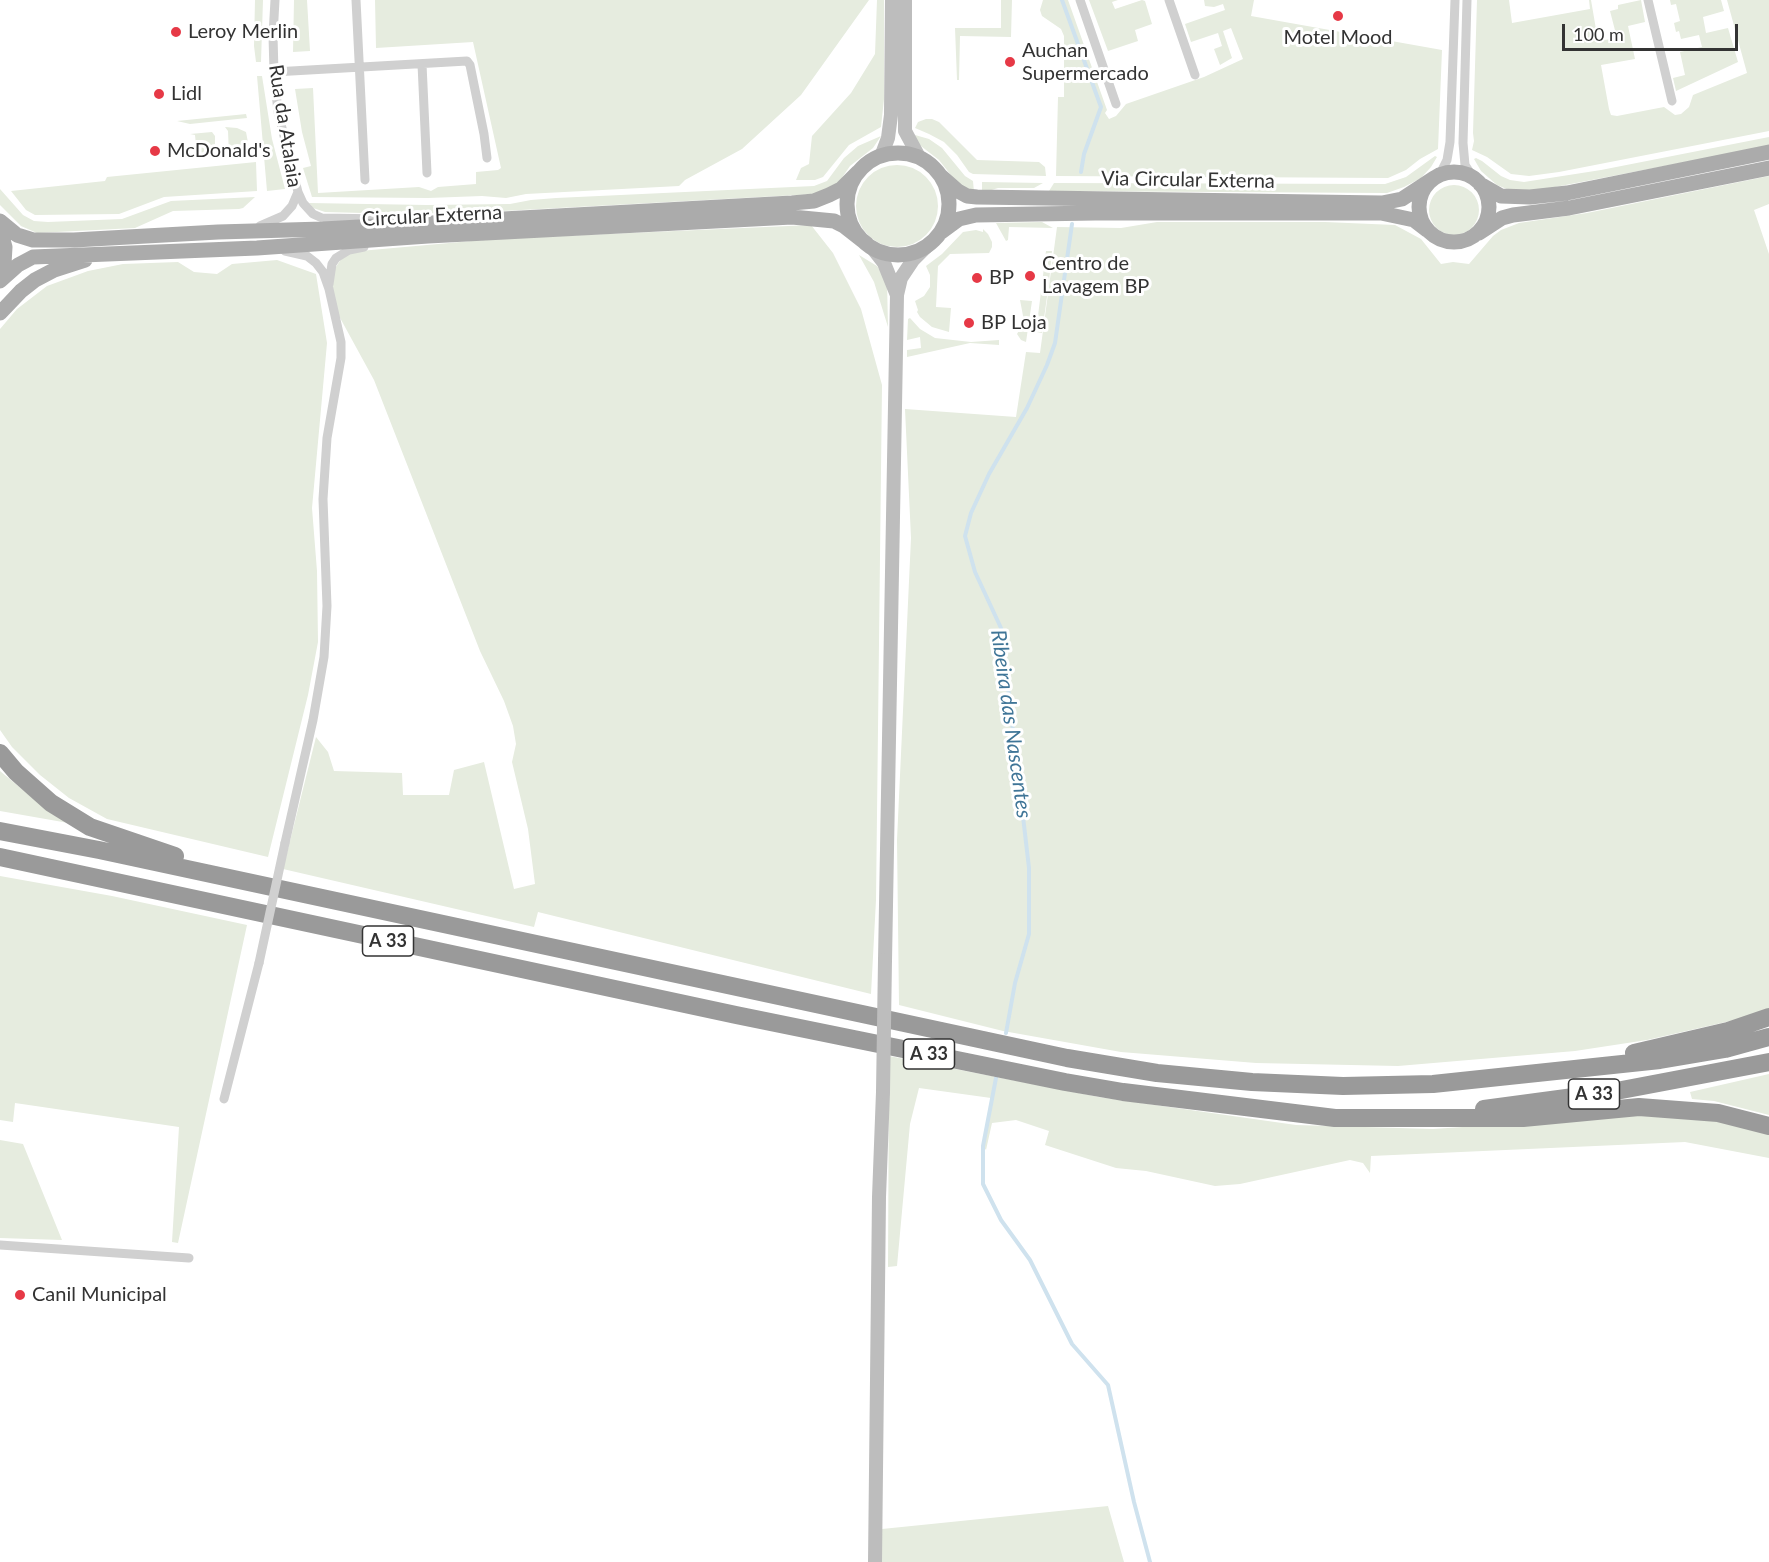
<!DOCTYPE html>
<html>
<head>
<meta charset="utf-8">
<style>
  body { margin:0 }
  #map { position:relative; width:1769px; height:1562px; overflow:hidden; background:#fff; font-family:Lato,sans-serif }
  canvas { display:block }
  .scale { position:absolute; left:1562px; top:24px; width:176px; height:27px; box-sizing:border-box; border:3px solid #333; border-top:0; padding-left:8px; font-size:18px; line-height:21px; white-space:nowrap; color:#333; -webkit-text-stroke:4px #fff; paint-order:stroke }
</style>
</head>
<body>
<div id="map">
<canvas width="1769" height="1562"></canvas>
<div class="scale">100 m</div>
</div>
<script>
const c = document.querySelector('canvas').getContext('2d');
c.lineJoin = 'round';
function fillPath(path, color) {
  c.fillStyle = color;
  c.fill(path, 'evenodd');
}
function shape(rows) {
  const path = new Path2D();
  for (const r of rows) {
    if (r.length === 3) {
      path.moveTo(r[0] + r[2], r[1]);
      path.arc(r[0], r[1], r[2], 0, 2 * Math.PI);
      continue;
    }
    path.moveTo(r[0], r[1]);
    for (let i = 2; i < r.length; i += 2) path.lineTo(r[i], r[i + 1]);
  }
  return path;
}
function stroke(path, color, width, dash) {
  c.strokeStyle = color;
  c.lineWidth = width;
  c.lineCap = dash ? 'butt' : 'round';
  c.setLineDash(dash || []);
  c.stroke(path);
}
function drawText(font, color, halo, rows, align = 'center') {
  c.font = font + ' Lato,sans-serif';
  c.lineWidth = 6;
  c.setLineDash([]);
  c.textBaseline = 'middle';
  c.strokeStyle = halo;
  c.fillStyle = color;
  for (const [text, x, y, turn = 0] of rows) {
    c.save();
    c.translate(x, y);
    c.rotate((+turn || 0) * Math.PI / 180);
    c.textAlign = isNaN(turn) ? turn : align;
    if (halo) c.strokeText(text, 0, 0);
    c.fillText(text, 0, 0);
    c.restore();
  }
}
fillPath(shape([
  [255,0,263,0,261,62,256,62,254,46],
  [294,0,307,0,310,51,293,52],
  [375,0,869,0,801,95,742,149,685,180,679,186,526,194,506,198,482,196,428,198,312,197,303,168,311,166,302,132,295,89,313,88,318,193,419,187,431,191,438,187,476,184,476,172,498,170,501,168,473,42,376,48],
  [877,0,884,0,884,99,881,127,849,145,823,177,815,180,796,180,801,168,809,164,812,136,851,93,875,54],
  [1001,0,1012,0,1011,37,960,36,959,80,957,80,955,28,1001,28],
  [1043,0,1068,0,1107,110,1105,113,1109,119,1116,116,1126,104,1204,77,1243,59,1231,28,1223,31,1232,58,1220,65,1214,49,1222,46,1218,33,1191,42,1185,24,1225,10,1223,4,1214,7,1205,6,1204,0,1254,0,1251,16,1442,50,1438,149,1420,159,1406,170,1388,178,1056,176,1058,97,1064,97,1064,36,1061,29,1042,16,1040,10],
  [1089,0,1118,0,1112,2,1115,9,1142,0,1145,1,1152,24,1135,30,1138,41,1108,51],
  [1477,0,1509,0,1512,23,1590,9,1589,0,1591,0,1598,41,1617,38,1610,11,1618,9,1618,5,1641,0,1645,22,1628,26,1635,59,1601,65,1609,109,1611,115,1617,116,1664,107,1675,115,1681,114,1689,107,1693,95,1747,73,1727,0,1769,0,1769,131,1559,172,1529,176,1511,174,1487,157,1472,150,1474,141,1473,133],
  [1670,0,1721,0,1724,11,1703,17,1706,33,1728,28,1738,62,1676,91,1673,78,1685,75,1680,52,1702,47,1699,35,1681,39,1679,31,1676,32,1674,23,1680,21,1676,4,1671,5],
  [257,76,262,76,272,139,285,189,267,191],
  [246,114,247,118,190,124,177,121],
  [926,119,932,119,939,122,977,160,1039,162,1045,167,1046,176,973,174,969,172,957,155,944,142,929,134,915,128,918,122],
  [225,127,237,128,246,132,250,153,229,155,228,131],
  [212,132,215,136,215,152,208,157,192,159,192,156,197,155,195,135,190,134],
  [915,135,929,139,942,148,965,176,973,181,974,192,958,184,939,160,917,143],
  [881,136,873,148,850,166,837,185,816,194,484,212,401,214,325,212,313,208,309,203,427,205,510,204,531,200,556,198,814,186,827,181,844,158,858,146],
  [1769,137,1769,146,1529,192,1509,190,1497,185,1481,171,1474,159,1476,158,1482,161,1501,176,1510,180,1524,182,1601,170],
  [1435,156,1437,157,1431,167,1421,178,1404,187,1387,193,1049,191,1054,183,1385,184,1406,177],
  [256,162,257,191,164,197,119,214,35,215,26,210,11,191,105,181,107,177],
  [897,206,41],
  [1769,176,1769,204,1754,210,1769,254,1769,1010,1761,1014,1647,1040,1575,1051,1398,1066,1256,1063,1121,1052,1003,1031,899,1005,897,840,911,538,905,409,1016,417,1026,352,1040,353,1057,227,1121,228,1157,222,1325,222,1395,225,1421,239,1441,264,1453,262,1469,264,1493,236,1501,230,1519,223,1587,213],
  [982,182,1043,183,1034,188,998,188,982,193],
  [1454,210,25],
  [0,189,23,215,34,221,48,222,122,219,171,201,255,197,243,208,239,209,173,211,135,228,37,233,21,226,0,205],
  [1042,222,1053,228,1009,227,1008,240,1006,241,996,223],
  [811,225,833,253,861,309,882,385,876,900,871,994,538,912,534,927,283,869,316,737,328,752,334,771,402,773,403,795,449,795,454,770,484,762,514,889,535,884,528,829,512,762,516,744,513,726,504,701,480,651,374,380,339,316,331,289,332,273,343,256,360,251,494,239],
  [983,229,988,234,992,242,992,247,989,253,950,254,938,266,936,307,951,308,949,332,932,327,920,317,917,312,918,310,915,301,924,296,930,287,930,275,926,266,942,254,963,232,976,230,983,232],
  [1046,251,1052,251,1049,282,1042,333,1036,332],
  [859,255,877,266,887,281,888,327,874,282],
  [277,260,316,274,327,343,312,508,317,571,318,642,308,695,268,857,107,819,69,798,40,775,12,747,0,730,0,329,17,309,47,286,88,271,123,264,178,262,194,272,217,274,232,264],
  [1020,300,1032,301,1026,342,1021,340,1017,334,1024,321],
  [910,318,920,329,935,338,971,342,999,340,999,345,970,343,907,357,907,350,921,348,920,337,907,340,908,319],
  [0,771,35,800,74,824,0,811],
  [0,876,112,896,247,925,178,1243,172,1242,179,1127,15,1103,13,1122,0,1120],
  [889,1056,1099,1097,1296,1125,1433,1129,1582,1119,1636,1112,1714,1118,1769,1132,1769,1158,1685,1142,1371,1156,1370,1173,1363,1163,1350,1160,1240,1184,1215,1186,1146,1171,1116,1168,1045,1145,1049,1131,1016,1120,992,1123,986,1150,983,1146,991,1098,919,1088,910,1124,897,1266,888,1267],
  [1769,1074,1769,1115,1714,1101,1692,1099,1690,1092],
  [0,1140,23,1144,62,1240,0,1238],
  [1108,1506,1124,1562,882,1562,882,1529]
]), '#e6ecdf');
stroke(shape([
  [1062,0,1101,107,1084,154,1081,172],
  [1006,1033,1015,983,1029,934,1029,868,1001,628,975,572,965,536,971,513,989,474,1027,408,1047,365,1055,343,1072,224],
  [996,1078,983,1146,983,1184,1001,1220,1030,1260,1072,1344,1108,1385,1134,1502,1150,1562]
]), '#cfe2ee', 4);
stroke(shape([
  [275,0,273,36,274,72,278,112,298,192,303,203,313,214,322,218,385,219],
  [356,0,365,180],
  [1080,0,1116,104],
  [1169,0,1195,75],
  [1467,0,1463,143,1465,165,1474,179],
  [1648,0,1672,101],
  [422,64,427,173],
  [274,72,467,61,470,65,484,134,487,158],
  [1439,176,1447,160,1450,142,1455,0],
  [260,226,283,216,292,206,298,192],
  [329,284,332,264,336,258,349,250,364,247],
  [285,843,313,720,324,657,327,606,323,499,327,438,341,358,341,342,329,289,323,272,316,263,307,256,285,251],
  [224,1099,259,963],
  [0,1245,189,1258]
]), '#d0d0d0', 9);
stroke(shape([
  [905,0,905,131,919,157],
  [882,154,888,138,891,115,892,0],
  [873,249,884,263,897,295],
  [885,960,897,295,901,278,913,260,926,247],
  [875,1562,879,1197,883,1092]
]), '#bdbdbd', 14);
stroke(shape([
  [898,204,51],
  [1454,207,35],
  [941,176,958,191,967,196,977,197,1382,203,1402,199,1434,178],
  [1480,184,1501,196,1530,197,1567,193,1769,152],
  [0,221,17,235,33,240,74,240,218,232,323,229,792,203,814,201,829,195,841,189,858,172],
  [0,229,5,247,4,264,0,275],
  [940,233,959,219,976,215,1095,213,1381,213,1414,220,1427,230],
  [1479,233,1502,218,1513,215,1569,208,1769,168],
  [0,281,18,265,33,257,257,248,428,236,792,217,834,221,844,226,867,244],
  [0,313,21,291,35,280,54,270,85,260]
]), '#ababab', 15);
stroke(shape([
  [0,753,16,772,51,803,90,827,175,856],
  [0,831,99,850,1067,1058,1157,1073,1252,1082,1343,1086,1433,1084,1660,1060,1725,1049,1769,1037],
  [0,857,736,1015,1065,1082,1123,1092,1335,1118,1523,1118,1639,1107,1718,1113,1769,1126],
  [1634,1053,1728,1031,1769,1017],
  [1484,1109,1611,1092,1769,1062]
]), '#9a9a9a', 18);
stroke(shape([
  [259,963,285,843]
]), '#d0d0d0', 9);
stroke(shape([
  [883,1092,885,960]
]), '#bdbdbd', 14);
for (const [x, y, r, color] of [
  [1338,16,6,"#e63946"],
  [176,32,6,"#e63946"],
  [1010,62,6,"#e63946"],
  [159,94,6,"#e63946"],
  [155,151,6,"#e63946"],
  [1030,276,6,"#e63946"],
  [977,278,6,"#e63946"],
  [969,323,6,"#e63946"],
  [20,1295,6,"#e63946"]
]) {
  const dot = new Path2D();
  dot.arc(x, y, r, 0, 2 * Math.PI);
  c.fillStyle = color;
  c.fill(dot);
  stroke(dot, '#fff', 2);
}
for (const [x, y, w] of [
  [388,941,51],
  [929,1054,51],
  [1594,1094,51]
]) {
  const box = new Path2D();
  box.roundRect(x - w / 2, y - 15, w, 30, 4.5);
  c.fillStyle = '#fff';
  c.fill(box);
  stroke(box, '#333', 1.5);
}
drawText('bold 18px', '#333', null, [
  ["A 33",388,941],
  ["A 33",929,1054],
  ["A 33",1594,1094]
]);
drawText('20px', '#333', '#fff', [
  ["Leroy Merlin",188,32],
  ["Motel Mood",1338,38,"center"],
  ["Auchan",1022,51],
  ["Supermercado",1022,74],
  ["Lidl",171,94],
  ["McDonald's",167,151],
  ["Centro de",1042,264],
  ["Lavagem BP",1042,287],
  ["BP",989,278],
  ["BP Loja",981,323],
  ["Canil Municipal",32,1295]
], 'left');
drawText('20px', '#333', '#fff', [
  ["Rua da Atalaia",285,126,81],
  ["Via Circular Externa",1188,180,1],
  ["Circular Externa",432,216,-3]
]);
drawText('italic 21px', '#3f7597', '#fff', [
  ["Ribeira das Nascentes",1011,724,82]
]);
</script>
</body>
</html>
